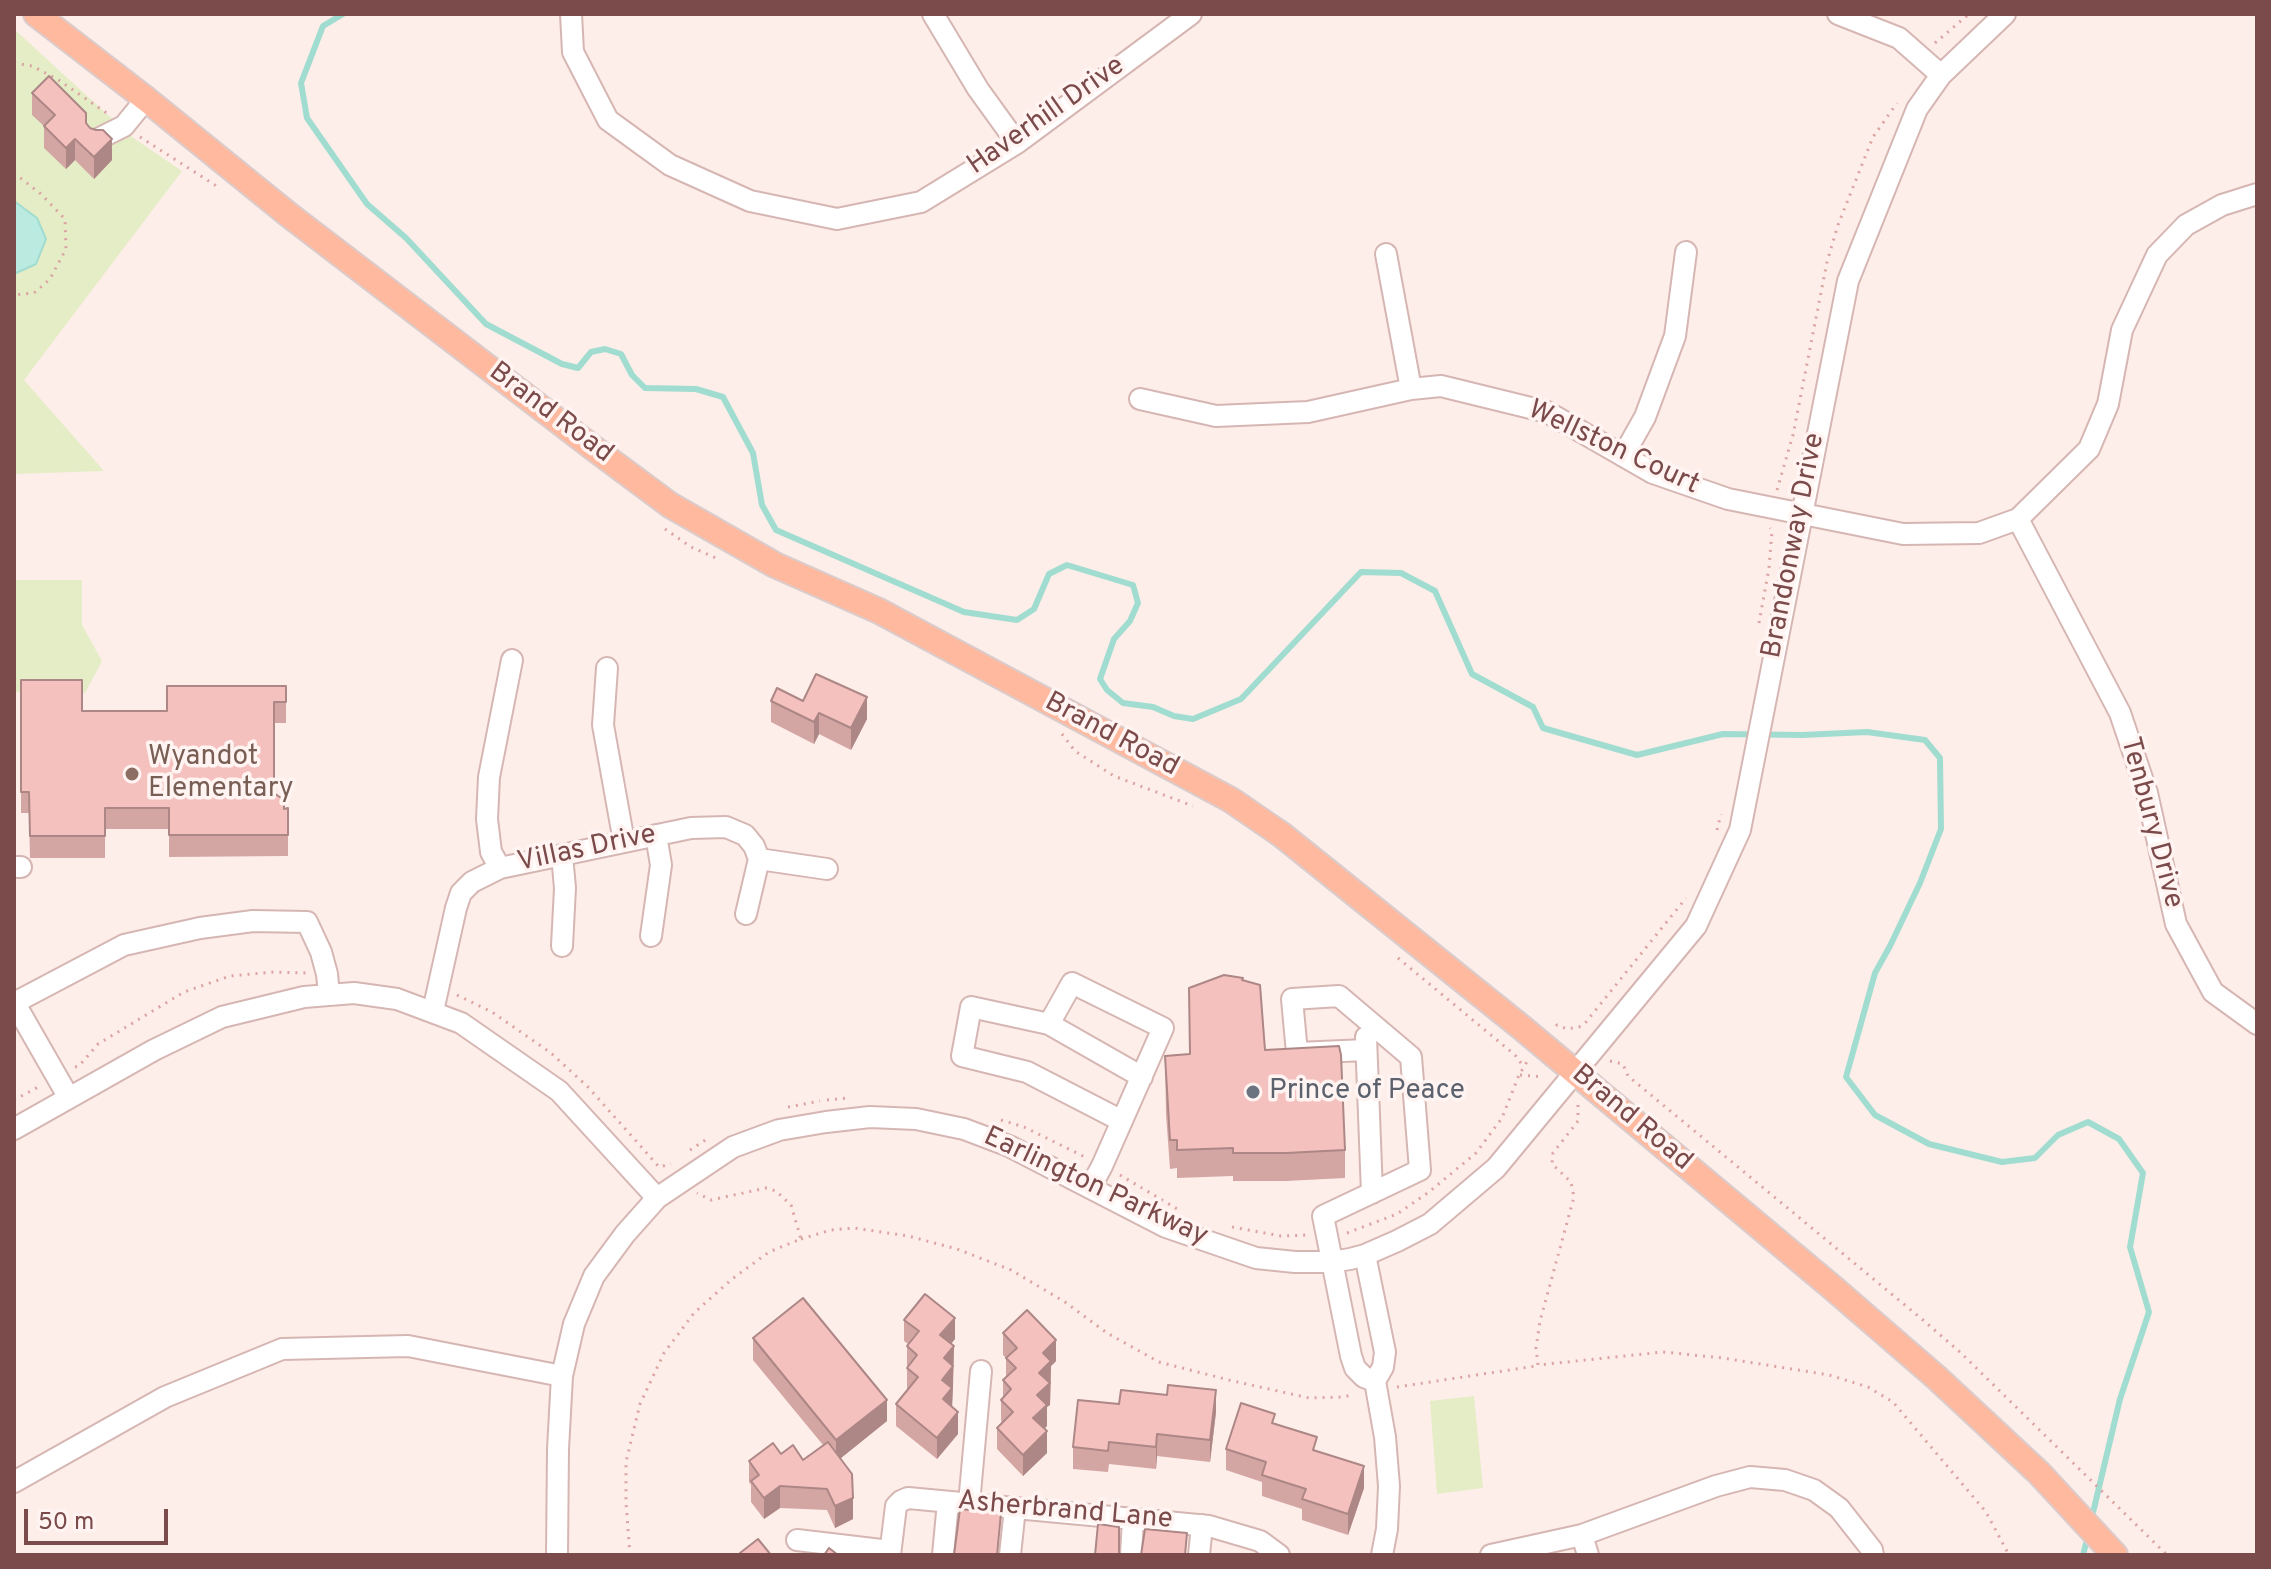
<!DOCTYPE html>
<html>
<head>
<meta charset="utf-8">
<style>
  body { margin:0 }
  #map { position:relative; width:2271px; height:1569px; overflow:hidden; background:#feeee9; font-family:Overpass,sans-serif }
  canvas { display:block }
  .frame { position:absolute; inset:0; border:16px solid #7b4a4a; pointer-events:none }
  .scale { position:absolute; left:24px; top:1509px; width:144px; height:36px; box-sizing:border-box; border:4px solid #7b4a4a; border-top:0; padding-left:10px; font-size:24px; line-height:28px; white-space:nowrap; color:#7b4a4a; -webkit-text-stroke:6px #fff4f1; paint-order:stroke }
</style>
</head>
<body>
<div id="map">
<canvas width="2271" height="1569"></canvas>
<div class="frame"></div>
<div class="scale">50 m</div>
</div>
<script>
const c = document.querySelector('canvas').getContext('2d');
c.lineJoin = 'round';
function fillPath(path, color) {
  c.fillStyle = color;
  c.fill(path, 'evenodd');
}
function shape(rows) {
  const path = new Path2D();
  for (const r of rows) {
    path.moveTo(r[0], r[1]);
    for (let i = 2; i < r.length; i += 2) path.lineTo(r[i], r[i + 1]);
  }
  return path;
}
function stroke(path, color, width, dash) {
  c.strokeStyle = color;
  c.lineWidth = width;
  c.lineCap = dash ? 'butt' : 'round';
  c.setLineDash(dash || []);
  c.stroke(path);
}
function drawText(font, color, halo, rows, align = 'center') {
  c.font = font + ' Overpass,sans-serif';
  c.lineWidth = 7;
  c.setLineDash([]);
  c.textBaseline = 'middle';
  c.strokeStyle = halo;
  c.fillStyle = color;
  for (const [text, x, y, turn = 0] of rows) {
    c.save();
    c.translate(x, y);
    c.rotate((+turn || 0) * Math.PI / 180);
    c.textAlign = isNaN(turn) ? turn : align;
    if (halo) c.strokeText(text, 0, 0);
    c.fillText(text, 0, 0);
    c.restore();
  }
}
fillPath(shape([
  [14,29,132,137,182,171,24,380,104,471,14,474],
  [14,580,82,580,82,625,102,661,85,693,15,692,14,807],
  [1474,1396,1483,1488,1437,1494,1430,1401]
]), '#e4edc6');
const water = shape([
  [14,201,37,218,46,239,36,264,14,274,14,201]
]);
fillPath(water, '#bbeae0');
stroke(water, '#a1dcd0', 2);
stroke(shape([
  [343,14,323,26,301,83,307,118,367,204,406,238,486,324,562,364,578,368,591,352,605,349,621,354,632,375,645,388,696,389,723,397,753,453,762,505,776,530,964,612,1017,620,1034,609,1049,574,1067,565,1133,585,1138,603,1130,621,1114,639,1100,679,1107,690,1123,703,1153,707,1174,716,1193,719,1241,699,1361,572,1401,573,1435,591,1472,674,1533,707,1543,728,1637,755,1723,734,1802,735,1867,732,1925,740,1940,758,1941,829,1920,883,1890,946,1875,973,1846,1077,1875,1115,1929,1144,2002,1162,2035,1158,2058,1135,2088,1122,2119,1139,2143,1173,2130,1247,2149,1312,2120,1399,2091,1521],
  [2083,1555,2088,1536]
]), '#a1dcd0', 6);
const minor = shape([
  [571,14,573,52,608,120,670,165,750,201,837,219,921,202,1017,143,1191,14],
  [933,14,978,89,1017,143],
  [1838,14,1899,38,1941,75],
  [98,139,124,126,146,99],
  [1386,254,1411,389],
  [1140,399,1216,416,1308,412,1411,389,1441,386,1547,412,1653,473,1728,499,1903,534,1979,533,2018,519,2089,449,2108,404,2122,330,2157,255,2186,225,2222,205,2257,194],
  [1623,456,1645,417,1675,336,1686,252],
  [2018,519,2120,713,2147,793,2176,924,2213,992,2257,1024],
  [607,668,603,725,624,842],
  [562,855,565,888,562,946],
  [14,867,21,867],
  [500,868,491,852,487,819,489,777,512,660],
  [746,914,759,859],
  [651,936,661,865,656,835],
  [14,1002,69,1098],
  [14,1003,124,945,200,928,253,921,307,922,321,952,327,974,329,995],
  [433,1011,456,908,461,893,472,882,500,868,691,828,726,827,745,835,754,846,759,859,827,869],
  [1049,1024,1142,1077],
  [1366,1037,1372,1193],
  [1366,1050,1297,1053,1292,999,1339,996,1411,1057,1420,1170,1323,1216,1351,1356,1355,1368,1364,1377,1375,1381],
  [14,1129,154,1050,222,1017,304,997,354,993,397,999,461,1023,559,1091,657,1198],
  [1090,1188,1102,1166,1163,1028,1072,983,1049,1024,971,1007,962,1056,1027,1072,1122,1121],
  [1365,1255,1385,1352,1383,1367,1375,1381,1385,1437,1389,1486,1387,1529,1382,1555],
  [14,1482,165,1397,282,1349,408,1346,562,1376],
  [969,1504,981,1371],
  [1582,1535,1588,1555],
  [797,1540,890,1551],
  [557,1555,558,1449,562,1376,574,1324,594,1276,625,1234,657,1198,733,1147,779,1130,826,1122,870,1117,916,1119,964,1129,1009,1146,1166,1227,1256,1258,1295,1262,1331,1262,1350,1259,1365,1255,1397,1241,1430,1224,1496,1168,1696,926,1740,830,1848,281,1917,109,1941,75,2005,14],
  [890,1555,896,1506,901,1501,908,1498,1209,1526,1260,1541,1279,1555],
  [943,1555,948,1502],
  [1010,1555,1015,1508],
  [1131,1555,1133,1519],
  [1199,1555,1202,1525],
  [1491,1555,1582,1535,1716,1486,1750,1477,1785,1480,1814,1490,1839,1508,1872,1550,1873,1555]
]);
const major = shape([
  [36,14,146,99,289,215,596,450,670,505,775,565,879,611,1231,800,1282,835,1521,1027,1833,1288,1937,1378,2039,1473,2115,1555]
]);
stroke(minor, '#d6b6b3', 24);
stroke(major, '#dacccc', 28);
stroke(shape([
  [1935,43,1969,14],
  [14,63,32,66,57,79,108,114],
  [140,137,218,187],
  [14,173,41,194,65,219,66,249,50,279,34,293,14,295],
  [1777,490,1793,435,1827,262,1838,225,1873,137,1897,103],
  [665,529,691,547,718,559],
  [1759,623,1769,568,1772,531,1770,528],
  [1062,734,1075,751,1114,776,1193,806],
  [1717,830,1721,814],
  [1398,958,1515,1055,1524,1067],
  [457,995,492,1012,551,1053,589,1088,659,1167,671,1164],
  [1556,1026,1557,1025,1567,1029,1579,1027,1586,1022,1686,898],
  [1610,1061,1623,1064,1628,1076,1923,1320,1961,1353,2167,1555],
  [75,1067,79,1066,98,1044,184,992,230,976,273,972,308,973],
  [1520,1075,1544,1077],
  [14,1100,40,1086],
  [827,1100,848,1098],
  [1578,1105,1578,1121,1553,1153,1552,1164,1571,1182,1574,1197,1540,1321,1536,1348,1538,1365,1663,1352,1723,1358,1829,1375,1868,1387,1893,1402,1986,1512,2009,1555],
  [788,1107,820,1101],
  [1001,1120,1024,1127,1085,1157],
  [690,1150,707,1139],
  [1120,1175,1179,1210],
  [1232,1227,1281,1236,1307,1235],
  [1347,1233,1397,1214,1429,1192,1476,1153,1502,1118,1519,1075,1528,1060],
  [801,1239,831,1230,854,1228,908,1236,957,1249,1011,1270,1065,1302,1107,1333,1159,1362,1229,1380,1309,1398,1344,1397,1354,1394],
  [1397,1387,1536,1366],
  [630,1555,626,1503,626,1462,640,1404,664,1353,694,1313,732,1279,769,1252,801,1239,791,1205,776,1191,766,1188,711,1200,697,1193]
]), '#dba3a1', 3, [2, 6]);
stroke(minor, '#fff', 20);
stroke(major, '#ffb99f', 24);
fillPath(shape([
  [32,93,86,123,112,160,94,179,75,160,66,169,44,148,44,126,32,115],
  [21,680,82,711,167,711,286,686,286,723,274,723,274,793,284,809,288,808,288,856,169,857,169,829,105,829,105,858,30,858,29,813,21,813],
  [771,701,803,701,867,719,851,750,819,734,814,744,771,722],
  [1243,980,1265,1050,1345,1150,1345,1178,1286,1181,1233,1181,1233,1176,1177,1178,1177,1168,1170,1169,1166,1114,1165,1056,1190,1054,1189,988],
  [904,1320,955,1339,951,1344,954,1346,952,1407,958,1434,937,1459,896,1426,896,1404,907,1390,907,1346,908,1344,904,1341],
  [1003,1333,1056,1361,1051,1366,1050,1405,1047,1407,1047,1426,1044,1429,1047,1453,1023,1476,997,1449,997,1428,1002,1422,1001,1421,1001,1400,1003,1397,1003,1380,1006,1377,1006,1358,1003,1355],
  [753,1338,887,1421,841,1458,853,1519,835,1528,827,1510,780,1508,764,1519,751,1502,751,1485,749,1482,749,1461,781,1454,803,1460,823,1445,753,1360],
  [1119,1404,1216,1412,1210,1462,1157,1456,1156,1469,1109,1464,1108,1472,1073,1469,1073,1447],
  [1275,1424,1317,1451,1364,1488,1348,1535,1302,1520,1302,1509,1262,1496,1262,1482,1226,1470,1226,1449]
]), '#d3a6a4');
fillPath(shape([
  [75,139,75,160,66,169,66,148],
  [112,139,112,160,94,179,94,157],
  [867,697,867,719,851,750,851,728],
  [819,713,819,734,814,744,814,722],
  [955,1318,955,1339,940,1357,940,1335],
  [1056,1340,1056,1361,1051,1366,1050,1405,1047,1407,1047,1426,1033,1440,1033,1418,1043,1353],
  [954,1346,953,1387,952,1409,943,1400,942,1380,944,1358],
  [1216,1390,1216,1412,1210,1462,1210,1440],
  [887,1400,887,1421,836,1462,836,1440],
  [958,1412,958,1434,937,1459,937,1438],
  [1047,1431,1047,1453,1023,1476,1023,1455],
  [1157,1434,1157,1456,1156,1469,1156,1447],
  [1364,1466,1364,1488,1348,1535,1348,1514],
  [780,1486,780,1508,764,1519,764,1498],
  [853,1498,853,1519,835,1528,835,1506]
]), '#ac8786');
const building = shape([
  [49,76,86,113,86,123,90,128,96,130,103,130,112,139,94,157,75,139,66,148,44,126,55,115,32,93,49,76],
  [816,674,867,697,851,728,819,713,814,722,771,701,777,688,803,701,816,674],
  [21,680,82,680,82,711,167,711,167,686,286,686,286,702,274,702,274,793,284,800,284,809,288,808,288,835,169,835,169,808,105,808,105,836,30,836,29,792,21,792,21,680],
  [1224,975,1243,978,1242,980,1260,985,1265,1050,1339,1046,1341,1055,1345,1150,1286,1153,1233,1153,1233,1148,1177,1150,1177,1140,1170,1140,1165,1056,1190,1054,1189,988,1224,975],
  [925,1294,955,1318,940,1335,954,1346,944,1358,953,1366,942,1380,952,1388,943,1399,958,1412,937,1438,896,1404,918,1377,907,1368,917,1355,907,1346,919,1331,904,1320,925,1294],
  [803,1298,887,1400,836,1440,753,1338,803,1298],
  [1027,1310,1056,1340,1043,1353,1051,1361,1039,1373,1050,1383,1037,1395,1047,1405,1033,1418,1047,1431,1023,1455,997,1428,1013,1412,1001,1400,1011,1389,1003,1380,1016,1368,1006,1358,1017,1348,1003,1333,1027,1310],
  [1168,1385,1216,1390,1210,1440,1157,1434,1156,1447,1109,1442,1108,1451,1073,1447,1078,1400,1119,1404,1121,1390,1167,1395,1168,1385],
  [1241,1403,1275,1414,1272,1423,1317,1437,1313,1450,1364,1466,1348,1514,1302,1499,1306,1489,1262,1475,1266,1462,1226,1449,1241,1403],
  [828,1442,852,1474,853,1498,835,1506,827,1489,780,1486,764,1498,751,1481,759,1475,749,1461,773,1443,781,1454,793,1445,803,1460,828,1442],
  [960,1509,1001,1513,997,1555,954,1555,960,1509],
  [1098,1524,1119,1527,1119,1553,1121,1555,1095,1555,1098,1524],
  [1145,1529,1187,1533,1185,1555,1141,1555,1145,1529],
  [758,1539,771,1555,742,1555,740,1553,758,1539],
  [829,1548,838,1555,824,1555,829,1548]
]);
fillPath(building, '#f5c1bf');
stroke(building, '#ac8786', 2);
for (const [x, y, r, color] of [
  [132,774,8,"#8d6e63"],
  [1253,1092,8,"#6b7280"]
]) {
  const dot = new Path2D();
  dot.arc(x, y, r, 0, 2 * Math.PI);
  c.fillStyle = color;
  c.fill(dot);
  stroke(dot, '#fff4f1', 3);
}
drawText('28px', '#7b4a4a', '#fff4f1', [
  ["Haverhill Drive",1047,117,-35],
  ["Brand Road",550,414,37],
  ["Wellston Court",1613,449,25],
  ["Brandonway Drive",1795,546,-79],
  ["Brand Road",1111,736,28],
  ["Tenbury Drive",2150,823,75],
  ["Villas Drive",587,850,-12],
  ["Brand Road",1631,1119,40],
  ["Earlington Parkway",1095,1188,25],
  ["Asherbrand Lane",1065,1512,5]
]);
drawText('28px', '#785e54', '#fff4f1', [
  ["Wyandot",148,758],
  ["Elementary",148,790]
], 'left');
drawText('28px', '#5b616d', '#fff4f1', [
  ["Prince of Peace",1269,1092]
], 'left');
</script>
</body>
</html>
